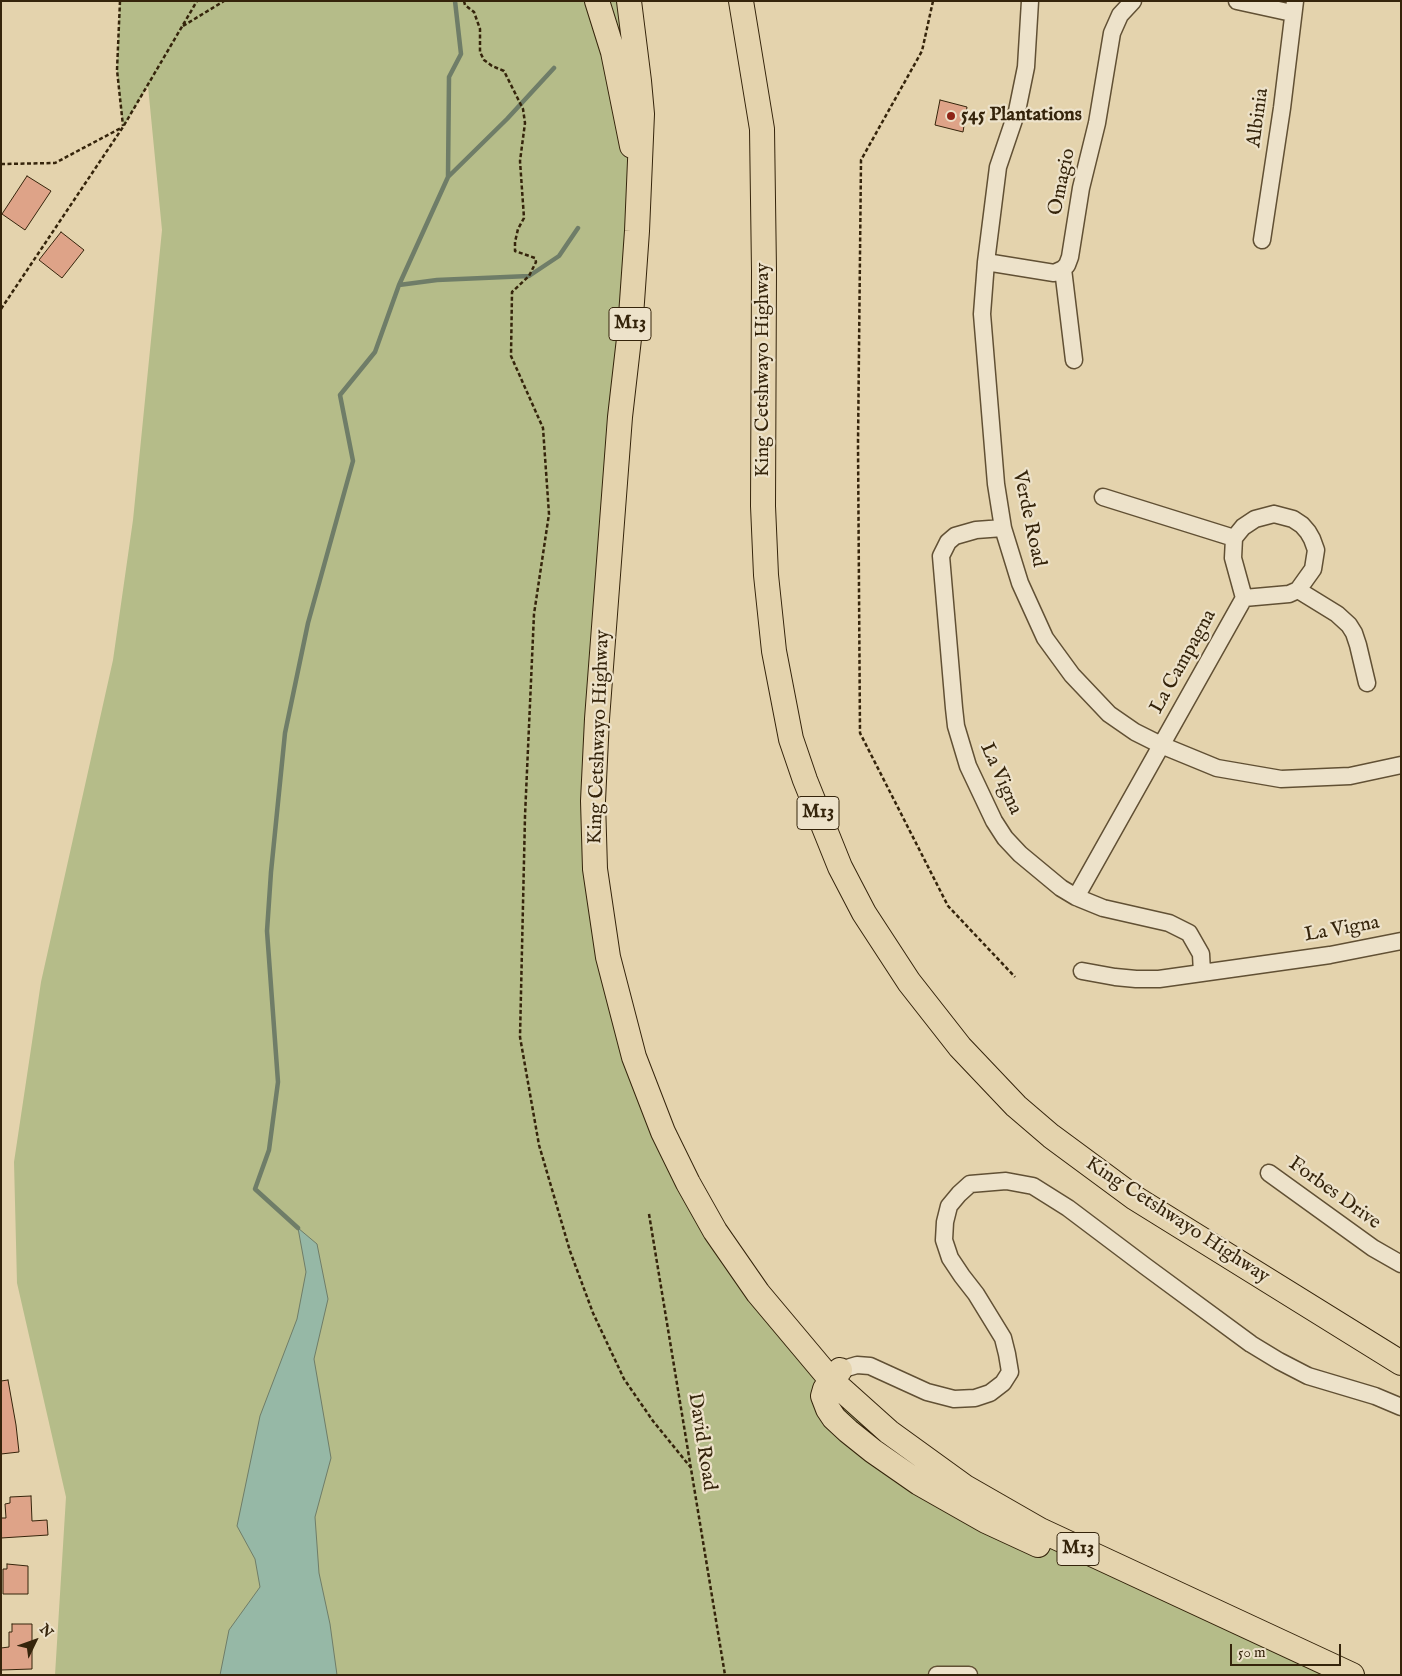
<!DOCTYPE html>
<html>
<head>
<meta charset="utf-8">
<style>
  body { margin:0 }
  #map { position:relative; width:1402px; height:1676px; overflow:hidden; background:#e4d3ad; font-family:"IM FELL English",serif }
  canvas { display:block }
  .frame { position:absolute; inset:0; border:2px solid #35240b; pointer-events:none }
  .north { position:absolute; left:10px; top:1616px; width:50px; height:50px; -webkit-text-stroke:4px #ede2ca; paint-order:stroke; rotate:48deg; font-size:14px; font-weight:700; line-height:20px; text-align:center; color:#35240b }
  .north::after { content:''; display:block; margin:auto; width:18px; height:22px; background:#35240b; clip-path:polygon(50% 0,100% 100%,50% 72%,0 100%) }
  .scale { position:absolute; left:1230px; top:1644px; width:111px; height:22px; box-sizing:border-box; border:2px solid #35240b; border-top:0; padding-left:6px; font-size:15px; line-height:18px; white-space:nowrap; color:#35240b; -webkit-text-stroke:4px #ede2ca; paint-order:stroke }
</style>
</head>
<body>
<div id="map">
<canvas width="1402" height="1676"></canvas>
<div class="frame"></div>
<div class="north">N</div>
<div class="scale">50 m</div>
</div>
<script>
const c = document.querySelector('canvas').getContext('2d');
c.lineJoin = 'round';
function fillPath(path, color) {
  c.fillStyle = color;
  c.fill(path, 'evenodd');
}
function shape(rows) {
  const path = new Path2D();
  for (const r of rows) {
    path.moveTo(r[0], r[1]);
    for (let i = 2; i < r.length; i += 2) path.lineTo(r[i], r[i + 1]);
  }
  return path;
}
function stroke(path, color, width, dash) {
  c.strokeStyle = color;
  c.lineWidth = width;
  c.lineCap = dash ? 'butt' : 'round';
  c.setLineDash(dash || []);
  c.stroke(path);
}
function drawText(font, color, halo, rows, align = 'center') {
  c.font = font + ' "IM FELL English",serif';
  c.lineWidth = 4.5;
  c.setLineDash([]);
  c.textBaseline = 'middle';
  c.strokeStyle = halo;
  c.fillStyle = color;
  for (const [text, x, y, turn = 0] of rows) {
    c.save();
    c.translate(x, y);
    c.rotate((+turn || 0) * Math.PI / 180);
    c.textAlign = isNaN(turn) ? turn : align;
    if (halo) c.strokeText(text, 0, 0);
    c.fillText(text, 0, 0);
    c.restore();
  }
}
fillPath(shape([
  [120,1,629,1,639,81,595,869,663,1132,801,1346,965,1487,1352,1675,55,1675,66,1497,17,1283,14,1162,41,982,113,660,133,520,162,230,148,86,123,127,117,70]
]), '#b5bc89');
const water = shape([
  [298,1228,317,1244,328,1299,314,1359,331,1458,315,1517,319,1573,330,1624,337,1675,220,1675,229,1630,260,1587,255,1559,237,1526,260,1416,297,1319,306,1272,298,1228]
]);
fillPath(water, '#96b8a6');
stroke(water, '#6f7d68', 1);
stroke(shape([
  [448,177,507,119,554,68],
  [399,285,437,280,529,276,559,256,578,228],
  [298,1228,255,1189,269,1150,278,1082,267,931,271,872,285,733,308,623,353,461,340,395,375,352,399,285,448,177,449,77,461,54,455,1]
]), '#6f7d68', 4.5);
const building = shape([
  [940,100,967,107,963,132,935,125,940,100],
  [27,176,51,191,25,230,2,214,27,176],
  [61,232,84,250,62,278,39,260,61,232],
  [8,1380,16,1425,19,1452,1,1454,1,1381,8,1380],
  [31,1496,32,1521,47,1520,48,1535,1,1538,1,1518,6,1518,5,1504,10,1503,10,1497,31,1496],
  [7,1564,28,1566,28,1594,3,1594,3,1569,7,1569,7,1564],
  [12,1624,32,1624,32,1669,1,1670,1,1648,9,1647,9,1632,12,1632,12,1624]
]);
fillPath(building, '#dea388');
stroke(building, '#35240b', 1);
const minor = shape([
  [1030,1,1026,67,1017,111,998,167,986,262,982,314,996,484,1003,528,1020,583,1045,638,1072,675,1109,714,1135,732,1161,745,1217,768,1281,779,1350,776,1401,765],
  [1237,1,1292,13],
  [1262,240,1282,108,1295,1],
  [986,262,1054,273,1063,269,1067,265,1070,257,1081,188,1097,123,1112,33,1120,15,1133,1],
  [1063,269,1074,360],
  [1103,497,1234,538],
  [1274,514,1293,519,1302,525,1308,532,1312,539,1316,550,1313,569,1298,590,1289,594,1244,598,1233,558,1234,538,1243,527,1255,519,1274,514],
  [1003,528,976,530,955,536,948,542,941,556,954,708,956,726,968,766,994,821,1005,838,1020,854,1061,888,1076,897,1103,908,1169,923,1189,933,1201,954,1202,973],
  [1298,590,1337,614,1349,625,1354,633,1358,645,1367,683],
  [1076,897,1244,598],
  [1082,971,1115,977,1136,979,1159,979,1330,955,1401,941],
  [1269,1173,1373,1248,1401,1264],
  [840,1370,857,1365,870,1366,927,1392,954,1399,975,1398,990,1393,1003,1383,1010,1372,1007,1354,1003,1338,976,1294,962,1276,950,1258,944,1240,945,1222,949,1206,959,1194,970,1184,1006,1181,1033,1186,1068,1208,1145,1266,1251,1344,1279,1361,1308,1376,1375,1396,1401,1407],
  [937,1675,969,1675]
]);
const highway = shape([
  [597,1,613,52,632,146],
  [629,1,639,81,642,114,637,231,630,330,620,417,597,719,593,801,595,869,608,957,634,1057,663,1132,688,1183,715,1231,758,1293,831,1380,889,1432,965,1487,1040,1530,1352,1675],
  [741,1,762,129,764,271,763,506,766,575,774,651,791,739,805,780,840,867,864,913,909,982,960,1047,1016,1106,1051,1136,1135,1198,1401,1363],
  [840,1370,825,1389,823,1396,828,1409,834,1418,848,1431,873,1451,919,1483,986,1521,1038,1545]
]);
stroke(minor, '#615034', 19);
stroke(highway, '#35240b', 26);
stroke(shape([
  [120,1,117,70,123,126],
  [464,1,465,5,474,12,480,29,480,52,484,60,492,66,504,71,523,109,525,123,520,161,524,218,518,229,515,242,515,251,535,258,536,262,529,276,512,292,511,356,543,428,549,514,534,614,525,816,520,1037,539,1145,570,1251,593,1313,624,1379,653,1421,692,1469],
  [933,1,922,51,861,160,858,444,860,733,948,906,1015,977],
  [183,26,224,1],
  [1,164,55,163,121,128],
  [1,309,123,127,197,1],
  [649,1214,725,1675]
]), '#35240b', 2.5, [4, 2.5]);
stroke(minor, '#ede2ca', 16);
stroke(highway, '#e4d3ad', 24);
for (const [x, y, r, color] of [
  [951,116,5,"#8f2418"]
]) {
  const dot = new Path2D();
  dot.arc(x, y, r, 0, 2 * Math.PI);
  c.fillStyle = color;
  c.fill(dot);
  stroke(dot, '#ede2ca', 2);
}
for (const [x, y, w] of [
  [630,324,42],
  [818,813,42],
  [1078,1549,42]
]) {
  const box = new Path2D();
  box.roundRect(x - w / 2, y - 16.5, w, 33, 4);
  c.fillStyle = '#ede2ca';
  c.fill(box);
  stroke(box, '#35240b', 1);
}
drawText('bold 19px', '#35240b', null, [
  ["M13",630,324],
  ["M13",818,813],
  ["M13",1078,1549]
]);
drawText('bold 20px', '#35240b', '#ede2ca', [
  ["545 Plantations",961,116]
], 'left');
drawText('20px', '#35240b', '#ede2ca', [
  ["Albinia",1259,118,-82],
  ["Omagio",1063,182,-78],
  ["King Cetshwayo Highway",764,370,-90],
  ["Verde Road",1028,519,78],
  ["La Campagna",1184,662,-61],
  ["King Cetshwayo Highway",600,737,-88],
  ["La Vigna",1000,779,66],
  ["La Vigna",1342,930,-10],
  ["Forbes Drive",1334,1194,36],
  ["King Cetshwayo Highway",1177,1221,33],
  ["David Road",701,1442,81]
]);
</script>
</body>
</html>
